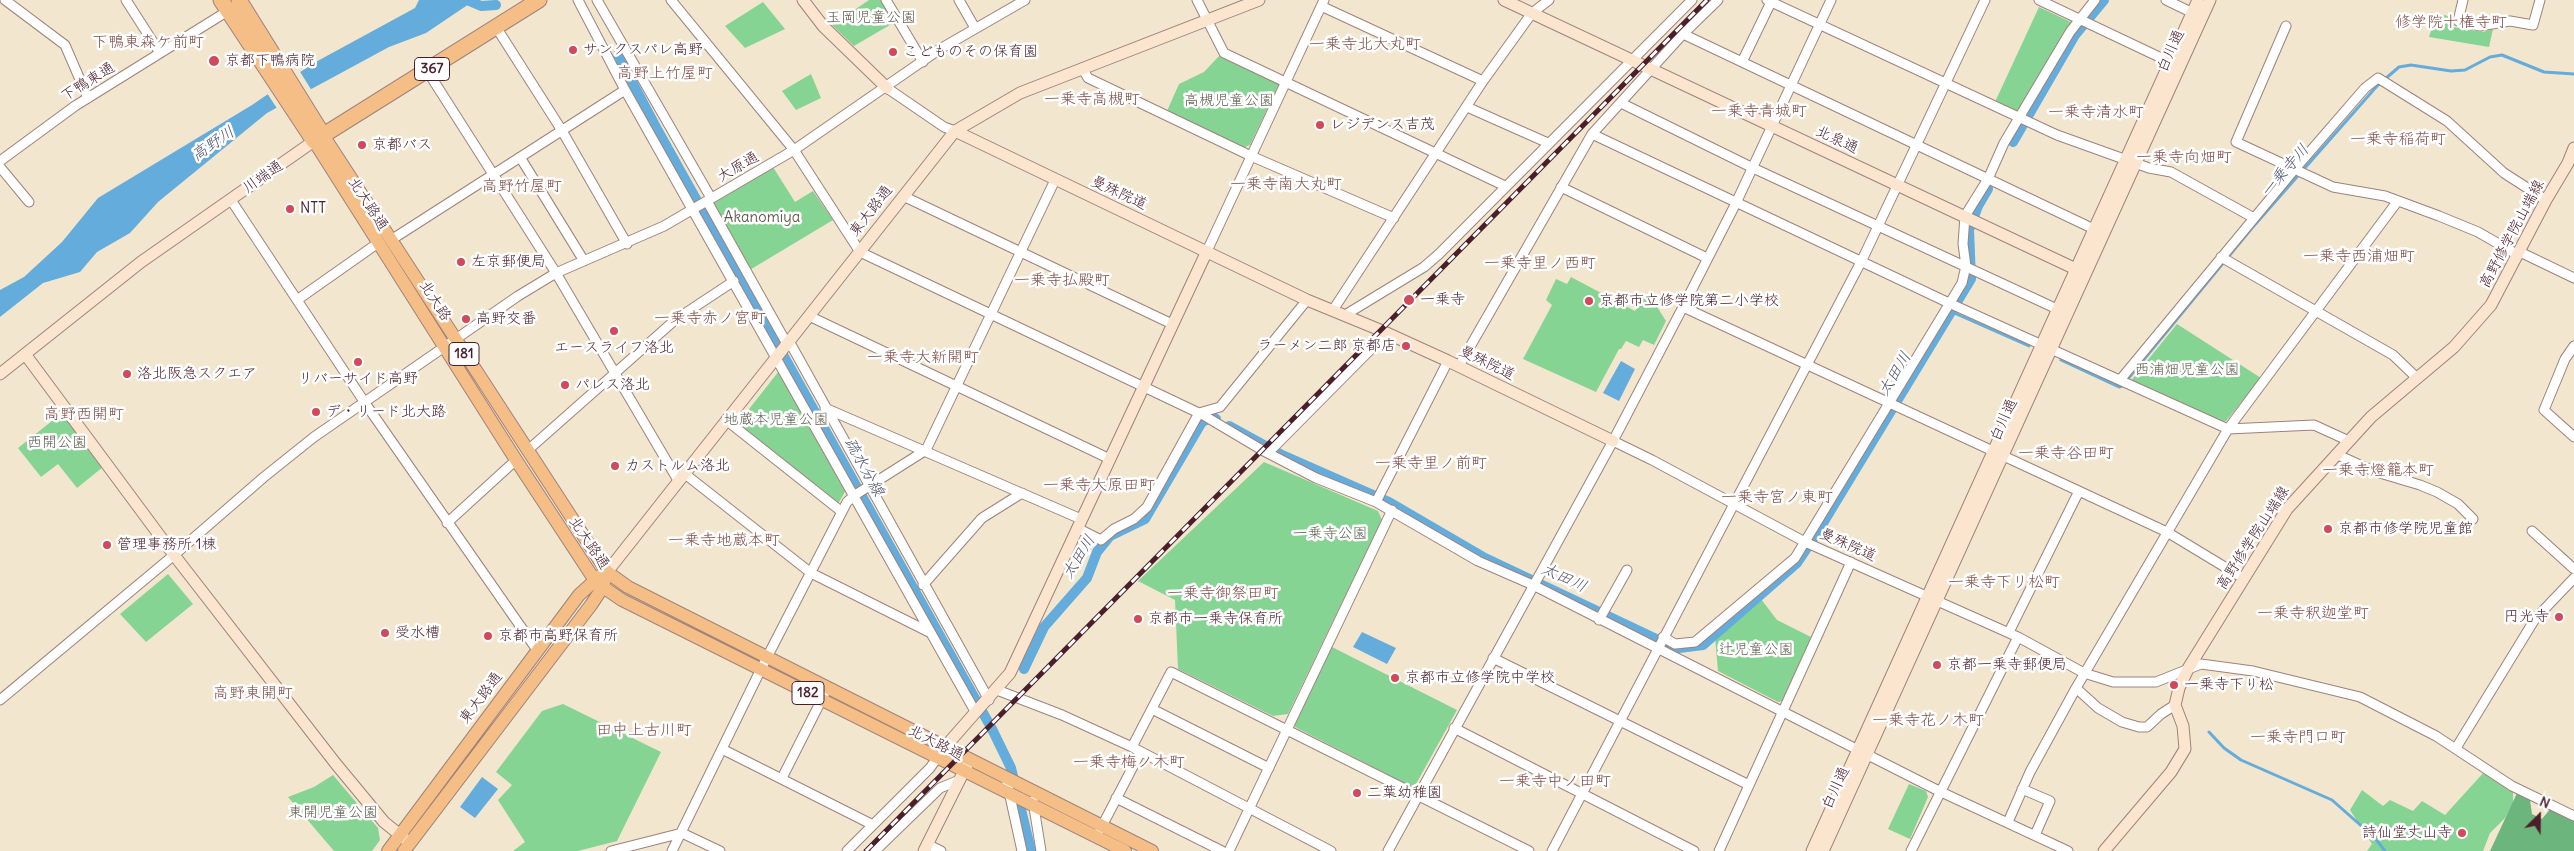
<!DOCTYPE html>
<html>
<head>
<meta charset="utf-8">
<style>
  body { margin:0 }
  #map { position:relative; width:2574px; height:851px; overflow:hidden; background:#f2e6ce; font-family:Delius,sans-serif }
  canvas { display:block }
  .north { position:absolute; left:2514px; top:791px; width:50px; height:50px; -webkit-text-stroke:4px #fff; paint-order:stroke; rotate:23deg; font-size:14px; font-weight:700; line-height:20px; text-align:center; color:#4a1f2b }
  .north::after { content:''; display:block; margin:auto; width:18px; height:22px; background:#4a1f2b; clip-path:polygon(50% 0,100% 100%,50% 72%,0 100%) }
</style>
</head>
<body>
<div id="map">
<canvas width="2574" height="851"></canvas>
<div class="north">N</div>
</div>
<script>
const c = document.querySelector('canvas').getContext('2d');
c.lineJoin = 'round';
function fillPath(path, color) {
  c.fillStyle = color;
  c.fill(path, 'evenodd');
}
function shape(rows) {
  const path = new Path2D();
  for (const r of rows) {
    path.moveTo(r[0], r[1]);
    for (let i = 2; i < r.length; i += 2) path.lineTo(r[i], r[i + 1]);
  }
  return path;
}
function stroke(path, color, width, dash) {
  c.strokeStyle = color;
  c.lineWidth = width;
  c.lineCap = dash ? 'butt' : 'round';
  c.setLineDash(dash || []);
  c.stroke(path);
}
function drawText(font, color, halo, rows, align = 'center') {
  c.font = font + ' Delius,"Klee One",sans-serif';
  c.lineWidth = 5;
  c.setLineDash([]);
  c.textBaseline = 'middle';
  c.strokeStyle = halo;
  c.fillStyle = color;
  for (const [text, x, y, turn = 0] of rows) {
    c.save();
    c.translate(x, y);
    c.rotate((+turn || 0) * Math.PI / 180);
    c.textAlign = isNaN(turn) ? turn : align;
    if (halo) c.strokeText(text, 0, 0);
    c.fillText(text, 0, 0);
    c.restore();
  }
}
fillPath(shape([
  [869,0,883,0,895,22,854,46,832,25],
  [763,2,785,29,745,48,725,26],
  [2039,7,2073,23,2020,114,1995,102],
  [2437,13,2455,18,2453,27,2483,32,2493,29,2489,47,2429,37],
  [1219,56,1279,84,1250,145,1243,148,1167,111,1179,84,1204,72],
  [811,74,821,98,796,110,782,91],
  [773,167,795,202,813,191,833,220,748,271,712,204],
  [1571,277,1635,311,1644,297,1654,302,1666,321,1654,345,1643,340,1639,347,1626,341,1621,349,1619,349,1596,392,1523,359,1552,305,1546,300,1556,279,1567,284],
  [2177,324,2261,378,2226,421,2222,422,2130,382],
  [779,371,846,490,838,504,738,423],
  [62,413,103,467,77,488,58,464,41,477,18,448],
  [1264,462,1378,511,1382,520,1288,714,1273,716,1178,669,1175,600,1138,581],
  [168,574,193,604,146,642,120,614],
  [1761,599,1777,620,1811,637,1782,701,1778,702,1718,671,1715,637],
  [1330,646,1457,710,1416,784,1410,786,1295,727,1294,722],
  [563,704,661,752,617,841,578,851,513,851,525,842,498,800,512,785,496,772,542,711],
  [2485,771,2513,790,2513,804,2505,818,2490,833,2483,851,2367,851,2372,844,2350,810,2362,790,2383,806,2390,800,2413,811,2422,801,2445,815],
  [333,775,378,828,380,840,372,851,334,851,288,797,314,787],
  [1909,784,1926,791,1928,797,1910,839,1888,829]
]), '#86d493');
fillPath(shape([
  [2518,791,2530,800,2532,814,2542,819,2551,808,2574,821,2574,851,2490,851]
]), '#6cb67d');
fillPath(shape([
  [419,0,475,0,426,33,389,47,267,113,158,202,130,233,97,252,80,272,43,283,0,317,0,290,24,277,62,242,98,198,252,105,312,64,415,8],
  [1621,361,1635,369,1619,401,1603,393],
  [1362,632,1396,648,1387,664,1353,647],
  [482,777,498,789,475,818,460,807]
]), '#64acdb');
fillPath(shape([
  [299,70,312,91,278,110,267,93]
]), '#f2e6ce');
stroke(shape([
  [1952,312,2029,346],
  [2061,360,2119,387,2122,386,2252,228,2377,86,2399,67,2411,65,2451,71,2465,70,2490,57,2502,55,2544,72,2574,74],
  [2209,732,2224,748,2241,760,2332,800,2375,838,2385,851]
]), '#64acdb', 3);
stroke(shape([
  [467,0,481,6,496,5],
  [618,55,658,131,992,729,1011,768,1031,851],
  [2013,142,2075,35,2104,0],
  [1229,426,1280,454,1389,502,1485,558,1669,645,1679,648,1703,645,1797,563,1817,533,1971,279,1969,230,1978,206,1988,189],
  [1024,669,1044,627,1087,578,1097,552,1110,536,1145,519,1202,422,1213,417,1216,419]
]), '#64acdb', 10);
const street = shape([
  [5,0,65,45,88,98],
  [126,0,160,53],
  [578,0,625,90,976,713],
  [597,0,711,198],
  [671,0,794,150,860,252,1203,415,1262,450,1316,478,1376,502],
  [886,0,923,62],
  [959,0,975,28],
  [1197,0,1224,53,1505,186],
  [1767,0,2057,135,2149,168,2171,172,2254,218],
  [2039,0,2174,64],
  [2166,0,2197,15],
  [2463,0,2458,21,2480,26,2510,21,2533,25,2540,0],
  [1321,6,1483,81],
  [2286,26,2236,142,2333,187,2385,196,2439,216,2478,232,2518,255],
  [496,27,561,129,627,244],
  [1683,34,2098,231],
  [1742,62,1772,0],
  [1082,68,1088,78,1251,156,1394,218],
  [428,72,556,273,679,482],
  [887,88,944,127,955,131],
  [1621,103,1753,168,2057,309],
  [1467,107,1548,143],
  [1592,134,1949,303,2228,429,2314,425,2349,441],
  [520,157,584,261],
  [0,161,75,106,231,9],
  [0,167,29,202],
  [1561,187,1707,258],
  [903,196,1172,324],
  [231,200,365,403,537,650],
  [707,201,787,344],
  [391,240,625,90],
  [1207,251,1324,0],
  [2520,252,2574,278],
  [2221,257,2393,355,2417,378],
  [297,300,378,243],
  [1683,307,2167,532,2243,578],
  [1333,310,1483,81,1532,13,1549,0],
  [1345,315,1424,267,1439,254,1692,0],
  [809,316,1110,459],
  [789,341,989,700],
  [2574,346,2565,359,2544,410,2574,437],
  [1448,361,1376,502,1478,561,1533,585,1939,791,2068,851],
  [1459,366,1592,134,1683,34,1718,0],
  [2120,380,2294,170,2365,88,2378,78,2447,121,2504,173,2546,200],
  [825,408,1081,519],
  [726,420,842,512],
  [1613,441,1652,460,1805,542,2018,637,2084,673,2113,682,2156,682,2201,664,2253,671,2360,697,2436,736,2512,786,2574,816],
  [528,450,675,320,734,281],
  [1268,453,1387,333],
  [2336,454,2373,471,2420,485,2437,492,2458,504,2473,519],
  [685,474,811,573,929,632],
  [447,523,516,460],
  [1077,528,1101,540,1114,529,1134,519,1147,507,1199,413,1220,407,1307,300],
  [2532,531,2574,569],
  [923,585,982,518,1022,493],
  [1599,620,1627,570],
  [2009,632,2079,491],
  [1663,637,1675,644,1695,642,1795,558,1962,283,1966,266,1963,244,1965,216,1988,179,2004,143,2070,32,2095,0],
  [1493,658,1749,785],
  [2076,688,2098,708,2122,722,2139,727,2147,727,2161,714,2175,705],
  [997,690,1062,715,1132,747],
  [0,700,174,555,264,477,314,437,518,296,556,273,664,226,794,150,940,49,1025,0],
  [1152,709,1269,768],
  [1454,728,1694,851],
  [2456,748,2535,619,2574,578],
  [722,749,873,825],
  [782,778,824,695],
  [1006,778,1022,851],
  [2022,789,2050,801,2035,835],
  [1116,798,1222,851],
  [1033,801,1041,851],
  [2008,822,2030,772,2076,688,2228,429,2397,202],
  [1100,830,1140,753],
  [927,844,941,851],
  [611,851,682,833,720,851],
  [672,851,761,669,847,502,855,495,926,450,1055,180],
  [847,851,930,768,940,754],
  [875,851,940,788,957,781],
  [1229,851,1392,510],
  [1331,851,1132,747,1171,672,1529,851],
  [1388,851,1613,441,1683,307,1736,203,1831,0],
  [1552,851,1862,260,1985,0],
  [1719,851,1851,562],
  [1911,851,2018,637]
]);
const secondary = shape([
  [803,0,823,26,887,88],
  [1504,0,2080,271],
  [955,131,1307,300,1380,330,1448,361,1613,441],
  [25,354,174,555,336,764,384,822,410,843],
  [0,374,141,262,314,141],
  [607,572,955,131,1020,93,1259,0],
  [945,747,1010,673,1207,251],
  [924,851,968,763],
  [1812,851,2198,0],
  [1823,851,2210,0],
  [2104,851,2171,772,2185,749,2183,726,2175,705,2179,688,2189,667,2287,509,2371,417,2454,347,2491,305,2546,200,2568,163,2574,148]
]);
const primary = shape([
  [323,135,607,572,628,587,1152,851],
  [314,141,516,460,594,579,603,587,622,600,1125,851],
  [388,851,579,595,601,575],
  [404,851,591,605,603,587,605,579]
]);
const highway = shape([
  [221,0,314,141,539,0],
  [239,0,323,135]
]);
stroke(street, '#9e827c', 11);
stroke(secondary, '#9e827c', 13);
stroke(primary, '#9e827c', 14);
stroke(highway, '#9e827c', 17);
stroke(street, '#fff', 9);
stroke(secondary, '#fbe5cf', 11);
stroke(primary, '#f6be87', 12);
stroke(highway, '#f6be87', 15);
const rail = shape([
  [866,851,1707,0]
]);
stroke(rail, '#4a1f2b', 5);
stroke(rail, '#fff', 3, [9]);
for (const [x, y, r, color] of [
  [573,50,5,"#d1495b"],
  [893,52,5,"#d1495b"],
  [214,61,6,"#d1495b"],
  [1320,125,5,"#d1495b"],
  [362,145,5,"#d1495b"],
  [290,209,5,"#d1495b"],
  [461,262,5,"#d1495b"],
  [1409,300,6,"#d1495b"],
  [1589,301,5,"#d1495b"],
  [466,319,5,"#d1495b"],
  [614,331,5,"#d1495b"],
  [1406,346,5,"#d1495b"],
  [358,362,5,"#d1495b"],
  [127,374,5,"#d1495b"],
  [565,385,5,"#d1495b"],
  [316,412,5,"#d1495b"],
  [615,466,5,"#d1495b"],
  [2328,529,5,"#d1495b"],
  [107,545,5,"#d1495b"],
  [2559,617,5,"#d1495b"],
  [1138,619,5,"#d1495b"],
  [385,633,5,"#d1495b"],
  [488,636,5,"#d1495b"],
  [1937,665,5,"#d1495b"],
  [1395,678,5,"#d1495b"],
  [2174,685,5,"#d1495b"],
  [1357,793,5,"#d1495b"],
  [2462,833,5,"#d1495b"]
]) {
  const dot = new Path2D();
  dot.arc(x, y, r, 0, 2 * Math.PI);
  c.fillStyle = color;
  c.fill(dot);
  stroke(dot, '#fff', 2);
}
for (const [x, y, w] of [
  [432,69,35],
  [464,354,30],
  [808,693,32]
]) {
  const box = new Path2D();
  box.roundRect(x - w / 2, y - 11.5, w, 23, 4);
  c.fillStyle = '#fff';
  c.fill(box);
  stroke(box, '#4a1f2b', 1);
}
drawText('bold 14px', '#4a1f2b', null, [
  ["367",432,69],
  ["181",464,354],
  ["182",808,693]
]);
drawText('15px', '#5f5e4f', '#fff', [
  ["玉岡児童公園",871,18],
  ["高槻児童公園",1229,101],
  ["Akanomiya",762,218],
  ["西浦畑児童公園",2187,370],
  ["地蔵本児童公園",776,420],
  ["西開公園",57,443],
  ["一乗寺公園",1330,534],
  ["辻児童公園",1756,650],
  ["東開児童公園",333,813]
]);
drawText('15px', '#4a1f2b', '#fff', [
  ["サンクスパレ高野",583,50],
  ["こどものその保育園",903,52],
  ["京都下鴨病院",225,61],
  ["レジデンス吉茂",1330,125],
  ["京都バス",372,145],
  ["NTT",300,209],
  ["左京郵便局",471,262],
  ["一乗寺",1420,300],
  ["京都市立修学院第二小学校",1599,301],
  ["高野交番",476,319],
  ["ラーメン二郎 京都店",1396,346,"right"],
  ["エースライフ洛北",614,348,"center"],
  ["洛北阪急スクエア",137,374],
  ["リバーサイド高野",358,379,"center"],
  ["パレス洛北",575,385],
  ["デ・リード北大路",326,412],
  ["カストルム洛北",625,466],
  ["京都市修学院児童館",2338,529],
  ["管理事務所 1棟",117,545],
  ["円光寺",2549,617,"right"],
  ["京都市一乗寺保育所",1148,619],
  ["受水槽",395,633],
  ["京都市高野保育所",498,636],
  ["京都一乗寺郵便局",1947,665],
  ["京都市立修学院中学校",1405,678],
  ["一乗寺下り松",2184,685],
  ["二葉幼稚園",1367,793],
  ["詩仙堂丈山寺",2452,833,"right"]
], 'left');
drawText('15px', '#4a1f2b', '#fff', [
  ["白川通",2171,51,-66],
  ["下鴨東通",88,82,-32],
  ["北泉通",1837,140,25],
  ["大原通",738,167,-30],
  ["川端通",263,177,-35],
  ["曼殊院道",1119,193,25],
  ["北大路通",368,204,57],
  ["東大路通",871,211,-52],
  ["高野修学院山端線",2512,234,-62],
  ["北大路",435,301,57],
  ["曼殊院道",1487,363,26],
  ["白川通",2004,420,-66],
  ["高野修学院山端線",2253,538,-57],
  ["北大路通",589,543,56],
  ["曼殊院道",1848,545,24],
  ["東大路通",481,698,-53],
  ["北大路通",936,743,27],
  ["白川通",1836,788,-65]
]);
drawText('16px', '#80504a', '#fff', [
  ["修学院十権寺町",2451,22],
  ["下鴨東森ケ前町",148,42],
  ["一乗寺北大丸町",1365,44],
  ["高野上竹屋町",665,73],
  ["一乗寺高槻町",1092,99],
  ["一乗寺青城町",1759,111],
  ["一乗寺清水町",2096,112],
  ["一乗寺稲荷町",2398,139],
  ["一乗寺向畑町",2184,157],
  ["一乗寺南大丸町",1286,184],
  ["高野竹屋町",522,186],
  ["一乗寺西浦畑町",2359,256],
  ["一乗寺里ノ西町",1540,263],
  ["一乗寺払殿町",1062,280],
  ["一乗寺赤ノ宮町",710,318],
  ["一乗寺大新開町",923,357],
  ["高野西開町",84,414],
  ["一乗寺谷田町",2066,453],
  ["一乗寺里ノ前町",1431,463],
  ["一乗寺燈籠本町",2378,470],
  ["一乗寺大原田町",1099,485],
  ["一乗寺宮ノ東町",1777,497],
  ["一乗寺地蔵本町",724,540],
  ["一乗寺下リ松町",2004,582],
  ["一乗寺御祭田町",1223,593],
  ["一乗寺釈迦堂町",2313,613],
  ["高野東開町",253,693],
  ["一乗寺花ノ木町",1928,720],
  ["田中上古川町",644,730],
  ["一乗寺門口町",2298,737],
  ["一乗寺梅ノ木町",1129,762],
  ["一乗寺中ノ田町",1555,781]
]);
drawText('italic 16px', '#545771', '#fff', [
  ["高野川",213,144,-34],
  ["一乗寺川",2285,171,-49],
  ["太田川",1895,374,-59],
  ["疏水分線",864,467,61],
  ["太田川",1079,557,-58],
  ["太田川",1564,578,25]
]);
</script>
</body>
</html>
